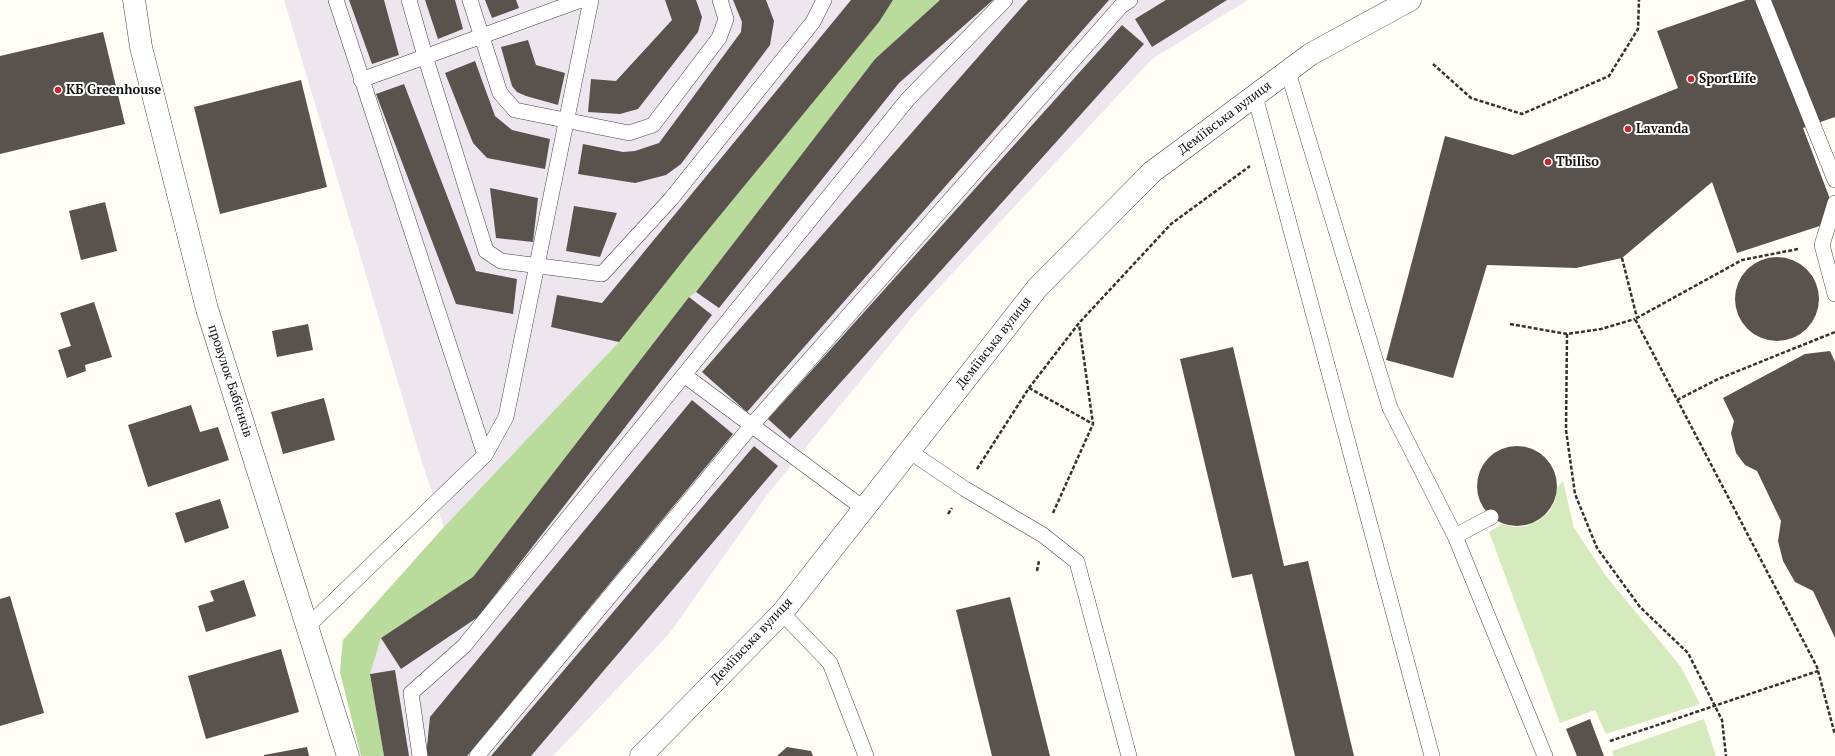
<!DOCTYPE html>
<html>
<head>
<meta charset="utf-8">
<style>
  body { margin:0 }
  canvas { display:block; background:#fffdf5 }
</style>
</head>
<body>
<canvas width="1835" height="756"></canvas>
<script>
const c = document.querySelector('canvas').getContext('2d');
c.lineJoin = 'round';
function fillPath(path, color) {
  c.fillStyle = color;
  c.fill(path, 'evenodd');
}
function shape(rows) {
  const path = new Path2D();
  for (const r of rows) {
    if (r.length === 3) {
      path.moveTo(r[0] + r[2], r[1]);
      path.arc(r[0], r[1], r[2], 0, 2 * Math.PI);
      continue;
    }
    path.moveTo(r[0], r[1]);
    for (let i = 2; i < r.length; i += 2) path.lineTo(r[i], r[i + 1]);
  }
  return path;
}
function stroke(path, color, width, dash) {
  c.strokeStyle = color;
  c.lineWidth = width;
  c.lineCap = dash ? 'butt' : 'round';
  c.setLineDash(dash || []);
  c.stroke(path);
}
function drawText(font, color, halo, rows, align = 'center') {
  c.font = font + ' "PT Serif",serif';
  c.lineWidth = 4;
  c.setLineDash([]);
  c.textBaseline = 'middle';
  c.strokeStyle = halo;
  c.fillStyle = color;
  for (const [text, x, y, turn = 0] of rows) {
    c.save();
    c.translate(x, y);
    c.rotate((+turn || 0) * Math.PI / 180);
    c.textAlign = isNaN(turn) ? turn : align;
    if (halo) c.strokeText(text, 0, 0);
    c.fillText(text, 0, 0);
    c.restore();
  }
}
fillPath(shape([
  [284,0,1248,0,1152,59,919,309,767,495,669,634,553,756,361,756,340,672,343,640,444,527,422,463]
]), '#eee6ef');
fillPath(shape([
  [1563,481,1574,528,1606,576,1681,667,1700,704,1606,734,1595,710,1560,723,1489,532,1502,524,1514,527,1527,526,1539,520,1549,512,1555,501,1557,488],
  [1704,719,1716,756,1614,756,1612,751]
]), '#d5ebbd');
fillPath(shape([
  [893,0,940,0,875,59,696,292,689,297,473,577,381,638,370,674,384,756,361,756,340,672,343,640,444,527,619,342,690,252,879,22]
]), '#b9dc9c');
fillPath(shape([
  [349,0,384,0,399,55,372,64],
  [425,0,455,0,463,29,438,39],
  [485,0,516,0,519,8,492,18],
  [665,0,696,0,702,17,698,32,638,109,620,114,588,112,591,79,616,81,672,20],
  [733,0,766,0,774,21,770,45,681,164,666,175,635,183,578,174,583,144,623,152,635,151,659,143,741,32,742,22],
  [851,0,893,0,879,22,690,252,619,342,551,327,557,295,602,303],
  [940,0,993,0,899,83,719,308,696,292,875,59],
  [1028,0,1109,0,747,412,702,372],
  [1166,0,1227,0,1152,47,1135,19],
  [1746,0,1835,0,1835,117,1803,128,1835,212,1835,221,1737,253,1712,182,1622,258,1576,268,1487,265,1453,378,1386,360,1445,136,1513,155,1678,88,1657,31],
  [1122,25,1144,44,790,439,768,419],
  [103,32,125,124,0,154,0,56],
  [528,40,536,65,565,73,558,105,526,96,517,92,512,86,501,47],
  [475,61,495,116,512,130,550,139,545,169,487,158,473,143,445,73],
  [301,80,327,187,220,214,194,107],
  [404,84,476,271,517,279,513,314,456,304,376,94],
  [490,188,538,198,533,242,496,238],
  [105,202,117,251,81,260,69,211],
  [574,206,617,213,600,257,566,251],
  [1777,299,42],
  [689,297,712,315,478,617,401,669,381,638,473,577],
  [94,302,112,357,85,365,86,371,67,378,58,350,71,346,60,313],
  [308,324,313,350,277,357,272,331],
  [1233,347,1284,566,1308,561,1354,756,1295,756,1252,574,1232,578,1180,359],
  [1830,351,1835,362,1835,638,1813,591,1795,582,1783,561,1778,541,1781,521,1757,471,1745,465,1736,453,1731,433,1734,421,1723,398,1805,354],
  [324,398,335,440,283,454,271,412],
  [692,400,733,434,467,756,426,756,430,717],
  [191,405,200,432,218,427,229,460,148,487,128,425],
  [754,446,778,466,531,756,491,756],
  [1517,486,40],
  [220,499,229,528,185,543,175,513],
  [244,580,256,616,206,632,198,606,214,601,210,591],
  [10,596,44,713,0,726,0,599],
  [1010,597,1050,756,992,756,956,610],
  [281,649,299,712,206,739,188,676],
  [395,670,409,756,384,756,370,674],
  [1590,719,1604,756,1577,756,1566,729],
  [307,747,309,756,264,756,264,755],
  [787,747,811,751,813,756,777,756]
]), '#5a524d');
const service = shape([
  [336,0,485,455],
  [409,0,425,56,486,251,501,261,602,274,671,199,813,22,824,0],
  [470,0,500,93,515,110,629,133,653,125,719,38,726,19,720,0],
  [1763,0,1835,180],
  [1288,72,1390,408,1455,536,1545,756],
  [361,80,581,0],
  [1255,96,1432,756],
  [1835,203,1822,245,1835,294],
  [684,375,863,508],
  [909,451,965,489,1043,535,1077,562,1129,756],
  [1455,536,1491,517],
  [782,613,830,663,866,756],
  [308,626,485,455,506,417,591,0],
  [420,756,411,693,464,646,908,99,1005,0],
  [477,756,752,425,1121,6,1130,0]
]);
const minor = shape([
  [134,0,141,47,207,309,348,756]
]);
const tertiary = shape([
  [641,756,782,613,1038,287,1152,172,1311,54,1410,0]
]);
stroke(service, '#444', 16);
stroke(minor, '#444', 23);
stroke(tertiary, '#444', 23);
stroke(shape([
  [1433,64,1471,98,1522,114,1609,76,1638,29,1639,0],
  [1798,249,1742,260,1635,319,1817,667,1835,735],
  [1622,258,1637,318],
  [1510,324,1567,334,1601,329,1635,319],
  [1567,334,1566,430,1575,494,1597,548,1640,607,1688,653,1722,720,1726,756],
  [1029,388,1093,424],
  [1677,400,1718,379,1835,332],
  [977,469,1029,388,1079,323,1171,224,1250,166],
  [1053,513,1093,424,1079,324],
  [948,514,952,508],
  [1037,571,1039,561],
  [1610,741,1818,671]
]), '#333', 2.5, [4, 2]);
stroke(service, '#fff', 15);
stroke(minor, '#fff', 22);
stroke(tertiary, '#fff', 22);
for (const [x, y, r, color] of [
  [1691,79,4,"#c4262e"],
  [58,90,4,"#c4262e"],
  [1628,129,4,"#c4262e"],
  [1548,162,4,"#c4262e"]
]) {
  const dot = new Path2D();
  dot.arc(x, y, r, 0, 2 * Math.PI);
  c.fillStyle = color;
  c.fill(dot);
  stroke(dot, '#fff', 1.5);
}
drawText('bold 13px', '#111', '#fff', [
  ["SportLife",1699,79],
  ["КБ Greenhouse",66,90],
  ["Lavanda",1636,129],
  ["Tbiliso",1556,162]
], 'left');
drawText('13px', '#111', '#fff', [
  ["Деміївська вулиця",1225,118,-37],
  ["Деміївська вулиця",994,343,-52],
  ["провулок Бабієнків",230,381,72],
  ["Деміївська вулиця",752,641,-47]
]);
</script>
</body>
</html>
